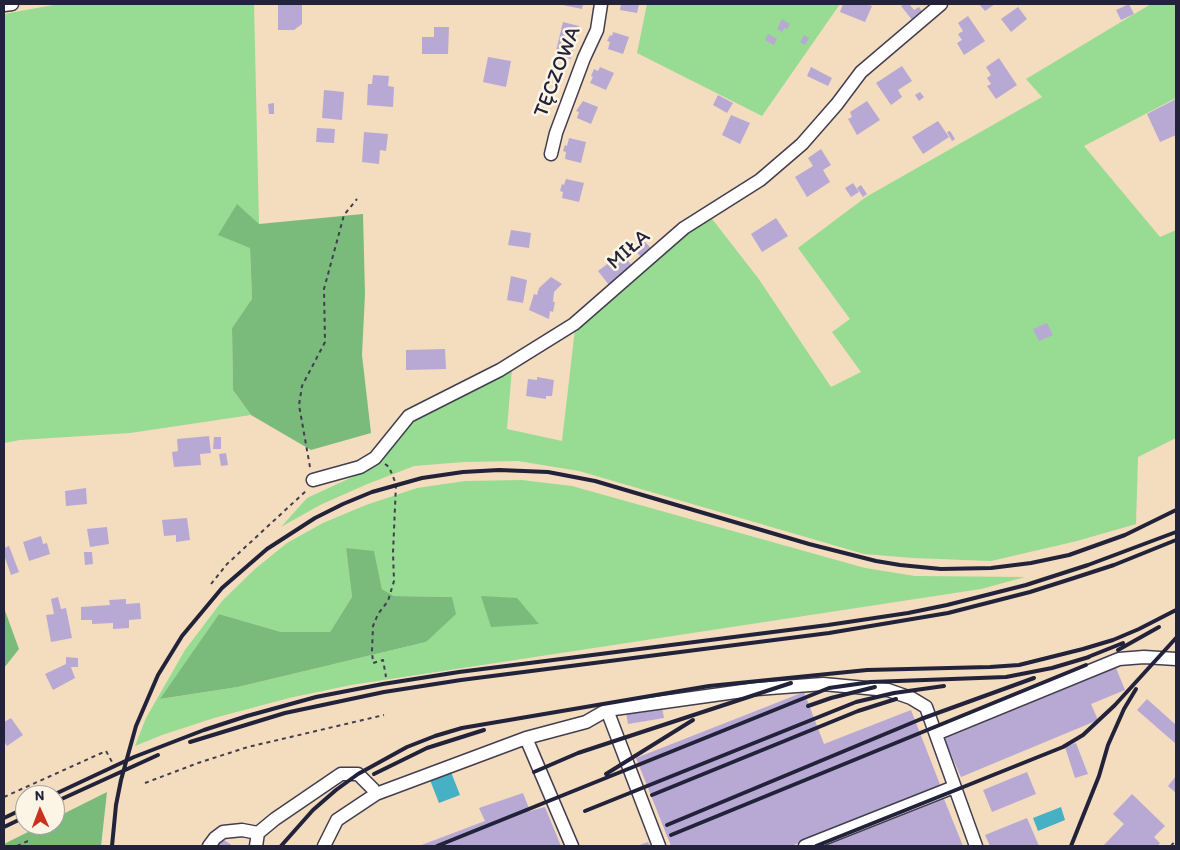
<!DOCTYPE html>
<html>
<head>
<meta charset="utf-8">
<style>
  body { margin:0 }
  #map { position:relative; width:1180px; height:850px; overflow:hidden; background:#f4dcbe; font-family:Itim,sans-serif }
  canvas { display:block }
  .frame { position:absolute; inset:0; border:5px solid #22223b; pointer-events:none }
  .north { position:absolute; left:15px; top:785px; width:50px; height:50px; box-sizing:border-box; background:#fcf5e5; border:1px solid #a5a1a1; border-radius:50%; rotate:358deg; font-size:14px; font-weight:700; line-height:20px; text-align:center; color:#22223b }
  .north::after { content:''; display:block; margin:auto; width:18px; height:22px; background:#c8321e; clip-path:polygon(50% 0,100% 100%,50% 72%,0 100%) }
</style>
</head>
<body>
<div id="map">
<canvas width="1180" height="850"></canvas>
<div class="frame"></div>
<div class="north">N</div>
</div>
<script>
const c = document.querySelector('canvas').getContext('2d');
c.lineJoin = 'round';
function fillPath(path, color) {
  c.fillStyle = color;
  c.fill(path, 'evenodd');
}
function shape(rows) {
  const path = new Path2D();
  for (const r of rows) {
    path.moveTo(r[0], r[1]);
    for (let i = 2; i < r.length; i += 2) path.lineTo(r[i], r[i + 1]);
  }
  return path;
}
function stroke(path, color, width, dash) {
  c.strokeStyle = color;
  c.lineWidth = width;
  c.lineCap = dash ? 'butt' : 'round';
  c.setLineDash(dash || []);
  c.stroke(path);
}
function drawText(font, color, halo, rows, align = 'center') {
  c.font = font + ' Itim,sans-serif';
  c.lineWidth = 5;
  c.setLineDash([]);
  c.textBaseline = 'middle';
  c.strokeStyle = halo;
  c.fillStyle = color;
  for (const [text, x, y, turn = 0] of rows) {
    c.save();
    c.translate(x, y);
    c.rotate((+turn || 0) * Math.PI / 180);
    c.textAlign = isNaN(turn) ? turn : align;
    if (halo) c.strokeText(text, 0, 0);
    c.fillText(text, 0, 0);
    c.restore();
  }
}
fillPath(shape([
  [59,4,254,4,259,224,250,248,252,300,232,328,233,390,251,415,130,433,20,440,4,443,4,14],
  [647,4,840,4,762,116,637,53],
  [1151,4,1176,4,1176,98,1084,146,1160,237,1176,230,1176,438,1138,457,1136,524,1077,541,991,561,913,558,864,554,579,471,518,461,464,462,414,466,365,485,320,505,281,527,307,498,372,468,412,420,512,368,507,429,562,441,575,329,709,215,758,278,831,387,861,372,832,332,850,319,798,248,866,197,1042,97,1026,79],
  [522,480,572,486,865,568,915,576,1025,577,981,589,351,685,289,698,214,718,162,735,135,746,146,718,185,650,222,601,255,569,287,543,323,523,366,505,417,488,465,481],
  [346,548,374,552,382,589,394,596,452,597,426,642,238,687,161,699,219,614,281,632,330,632,352,597]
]), '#98db92');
fillPath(shape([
  [237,204,259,224,363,214,365,294,362,355,371,433,311,450,251,415,233,390,232,328,252,299,250,248,218,235],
  [346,548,374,551,382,589,394,596,452,597,456,614,426,642,238,687,160,699,219,614,281,632,330,632,352,597],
  [481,596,517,598,539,624,491,627],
  [4,608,19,649,4,668],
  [107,792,101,846,4,846,4,844,42,825,55,825,55,818]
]), '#7abb7c');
fillPath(shape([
  [451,772,460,795,439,803,430,780],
  [1061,807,1065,820,1038,831,1033,818]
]), '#46b0c5');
fillPath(shape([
  [278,4,297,4,297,5,302,5,302,24,294,30,278,30],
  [558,4,583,4,582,9],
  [621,4,639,4,637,13,620,10],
  [843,4,866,4,872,6,865,22,840,12],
  [904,4,909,4,914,10,919,7,923,13,913,21,901,6],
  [979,4,995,4,985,11],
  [1129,4,1134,14,1121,20,1116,10],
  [1018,7,1027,19,1011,32,1001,19],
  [968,16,985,41,964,55,957,43,962,40,958,34,963,31,958,23],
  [782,19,790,24,787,29,784,28,782,32,777,29],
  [563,22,579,26,571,59,555,55],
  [434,27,449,27,448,54,422,54,422,37,434,37],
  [613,32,629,37,623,54,608,49,610,42,607,41,610,35,612,36],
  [768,34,777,39,774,45,765,40],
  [804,35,809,38,805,45,800,42],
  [488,57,511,61,506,87,483,82],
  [999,58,1017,85,996,99,987,86,991,84,987,78,991,75,986,67],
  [902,66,912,81,898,90,902,97,891,105,876,83],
  [600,67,614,73,606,90,590,83,593,77,591,76,594,69,598,71],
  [811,67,832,78,828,86,807,76],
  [373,75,389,76,388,86,394,87,393,107,367,105,368,84,372,84],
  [324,90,344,92,342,120,322,118],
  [920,92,924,97,919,101,915,95],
  [718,95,733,103,727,113,713,105],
  [1176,99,1176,135,1160,142,1147,114],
  [583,101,598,107,591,124,577,118,579,112,576,111],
  [867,101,880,120,857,135,848,119,852,117,850,112],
  [274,103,274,114,269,114,268,104],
  [731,115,750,123,740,144,722,135],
  [938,121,949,137,923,154,912,137],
  [317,128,335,129,334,143,316,142],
  [950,131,955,139,952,141,947,132],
  [364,132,388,134,386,151,380,150,379,164,362,162],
  [569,138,586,142,581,163,565,159,566,152,563,151,565,145,567,146],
  [821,149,831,165,823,170,830,182,807,197,795,177,813,166,808,158],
  [566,179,584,183,579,202,562,198,563,192,560,191,562,184,564,185],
  [853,183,859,192,851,197,845,188],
  [861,185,867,194,863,197,857,188],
  [776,218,788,236,762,252,751,234],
  [511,230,531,233,529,248,508,245],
  [643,240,651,248,641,257,633,248],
  [622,253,633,267,609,285,598,271],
  [511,276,527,280,523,303,507,300],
  [551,277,562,284,554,292,553,302,555,302,553,312,550,311,549,319,529,310,534,294,537,295,539,288],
  [1047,323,1053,335,1039,341,1033,329],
  [445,349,446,369,406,370,406,350],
  [537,377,554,380,552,396,546,396,546,399,526,396,528,379,537,380],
  [209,436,211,453,200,454,201,465,174,467,172,452,178,451,177,439],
  [214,437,221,437,221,449,213,449],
  [226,453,228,465,221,466,219,454],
  [86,488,87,504,66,506,65,491],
  [187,518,190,540,176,542,176,535,164,536,162,520],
  [107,527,109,544,90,547,87,529],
  [41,536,43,544,47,543,50,554,29,561,23,542],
  [9,546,19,572,11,575,4,555,4,548],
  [84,552,92,552,93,564,85,565],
  [58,597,61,609,66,608,72,638,51,642,46,615,54,614,51,599],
  [126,599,126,604,140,603,141,619,129,620,129,628,113,629,113,623,92,624,92,620,81,620,81,607,110,605,109,600],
  [66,657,78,658,78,667,71,667,75,678,53,690,45,674,66,664],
  [1116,668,1125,690,1091,704,1098,720,961,777,944,739],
  [804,692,824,744,911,710,941,787,791,846,671,846,636,758],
  [1147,699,1176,725,1176,744,1137,710],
  [662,707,664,718,628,724,626,713,639,710,639,713,650,711,650,709],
  [11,718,23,735,7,746,4,741,4,722],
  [1076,743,1088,774,1075,778,1065,747],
  [1027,772,1036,794,992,812,983,790],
  [1176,776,1176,793,1168,786],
  [523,793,530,811,545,807,561,846,419,846,485,821,479,808],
  [1132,794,1165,826,1154,837,1160,843,1158,846,1103,846,1124,824,1113,814],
  [944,799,963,846,824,846],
  [1027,818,1039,846,990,846,985,835],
  [221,838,233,846,215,846],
  [648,842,650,846,637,846]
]), '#b7a9d3');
const minor = shape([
  [4,5,12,4],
  [551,154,556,133,584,58,597,30,601,4],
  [313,480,360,467,375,458,409,416,500,370,574,324,684,228,760,180,802,144,837,104,861,72,941,4],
  [607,710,659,846],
  [936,734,1119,659,1144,657,1176,659],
  [526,738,572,846],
  [209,846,215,838,223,832,242,830,258,833],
  [256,846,258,833,275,819,341,774,358,774,373,789,376,794],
  [324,846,337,820,376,794,526,738,586,722,607,710,757,689,823,684,888,690,911,698,926,707,976,846],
  [805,846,954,787]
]);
stroke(minor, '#423e4f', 15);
stroke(shape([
  [385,464,389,467,396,484,393,553,394,581,388,601,378,614,373,626,372,651,373,663,383,660,386,677],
  [310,467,299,405,302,386,325,342,324,289,344,215,357,199],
  [211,584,227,564,307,490],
  [145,783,198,763,248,747,384,715],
  [4,797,106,751,112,762],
  [17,846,28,841],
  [1171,846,1176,840]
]), '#423e4f', 2, [4, 4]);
stroke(minor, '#fff', 12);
stroke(shape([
  [1118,650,1159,627],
  [1083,659,1123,643],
  [808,706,831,698,875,687],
  [190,742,285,713,384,692,461,680,829,633,948,613,1030,592,1074,578,1114,565,1176,540],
  [534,772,578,753,791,683],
  [374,774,427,748,484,730],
  [606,774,693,720],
  [53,795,134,757,204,730,247,716,316,697,383,684,459,672,828,625,908,613,947,605,1026,585,1088,565,1176,532],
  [652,795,858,711,896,699],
  [55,802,158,755],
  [585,811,856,702,894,693,944,686],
  [4,818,25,808],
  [667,825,921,719,1034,678],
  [4,827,25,817],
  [671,835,1086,665],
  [112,846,116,805,121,780,136,726,158,675,182,636,222,588,267,549,315,518,343,504,372,492,422,478,463,472,499,470,548,472,595,481,809,544,876,561,900,565,941,569,991,568,1031,563,1069,555,1125,535,1176,510],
  [281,846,313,810,336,790,358,774,407,747,435,736,462,728,709,686,867,670,990,667,1019,665,1083,649,1113,640,1139,629,1176,610],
  [437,846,829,688,871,682,1006,677,1052,668,1089,657],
  [816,846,1063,747,1083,735,1115,705,1176,638],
  [1071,846,1099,776,1108,745,1124,709,1136,689]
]), '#22223b', 4);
drawText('21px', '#22223b', '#fcf5e5', [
  ["TĘCZOWA",558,72,-69],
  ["MIŁA",629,250,-41]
]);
</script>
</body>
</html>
